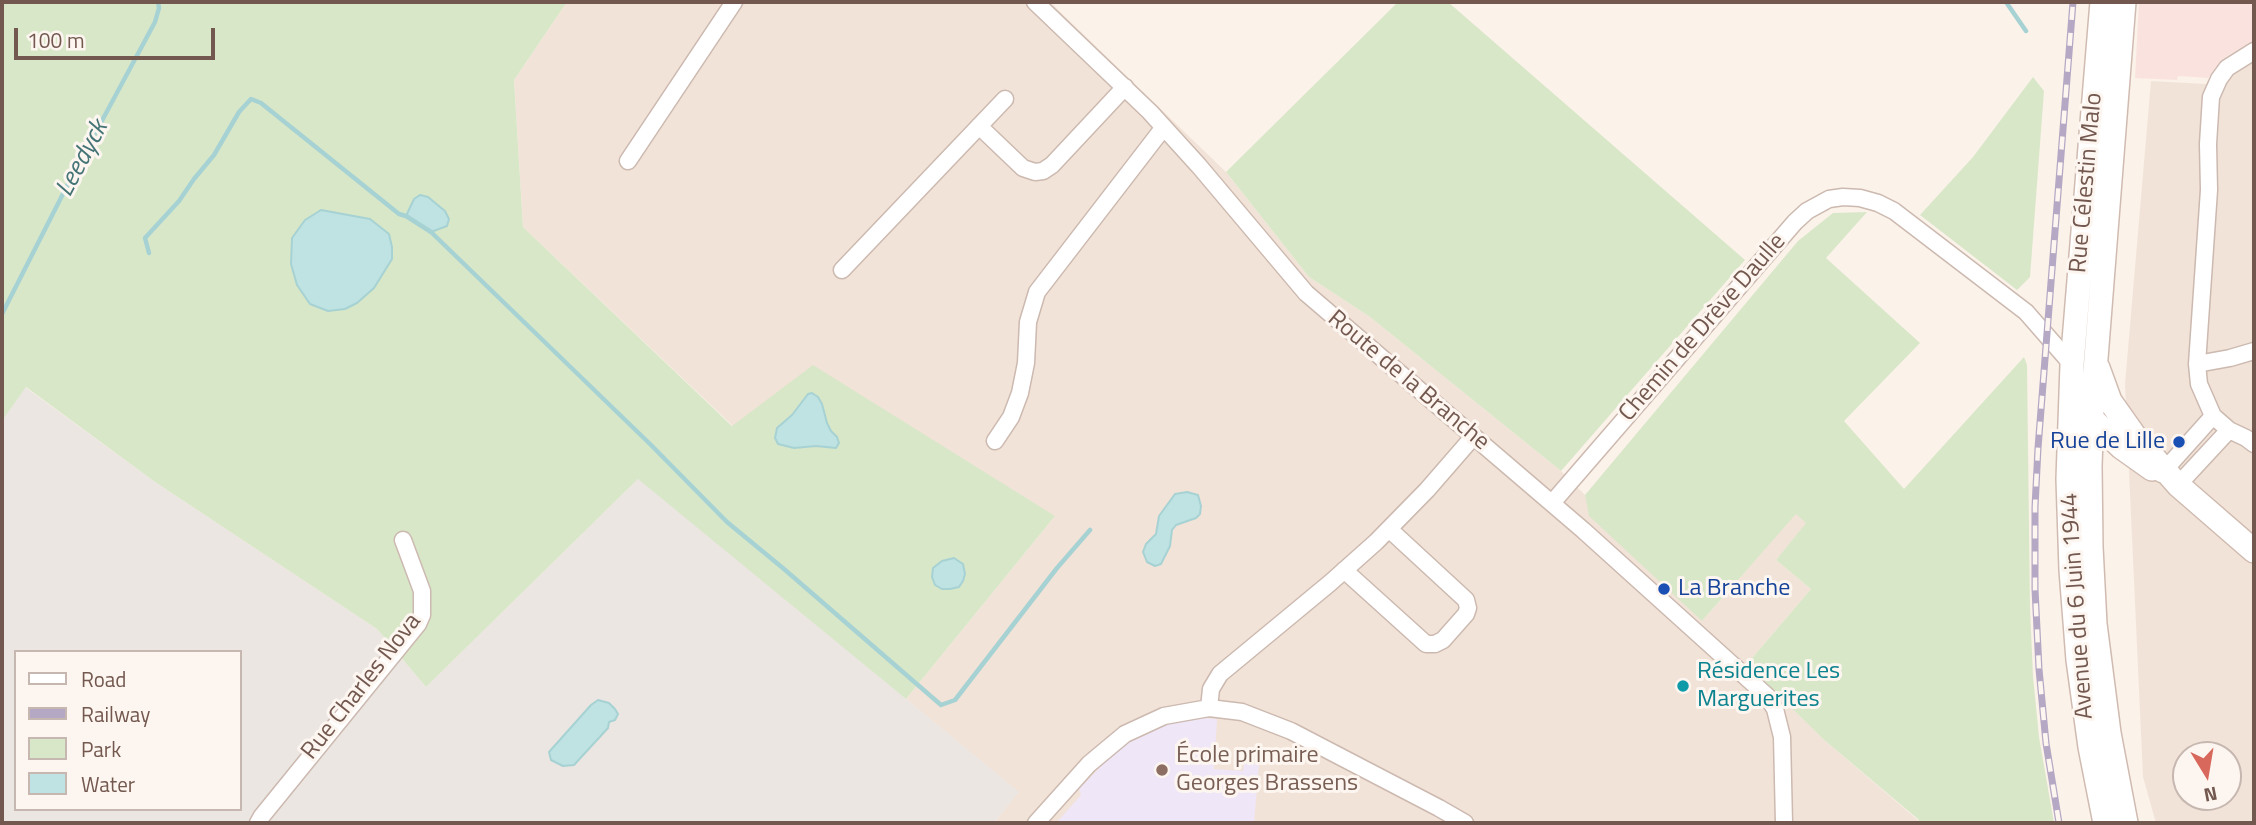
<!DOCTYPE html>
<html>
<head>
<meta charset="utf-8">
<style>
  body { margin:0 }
  #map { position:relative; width:2256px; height:825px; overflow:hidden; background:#fbf2e9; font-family:"Titillium Web",sans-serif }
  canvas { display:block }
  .frame { position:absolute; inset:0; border:4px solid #73584f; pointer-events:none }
  .legend { position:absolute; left:14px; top:650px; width:228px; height:161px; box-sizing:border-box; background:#fdf6f0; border:2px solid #c6b7b0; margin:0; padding:9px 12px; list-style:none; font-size:21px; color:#73584f }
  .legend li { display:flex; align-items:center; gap:14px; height:35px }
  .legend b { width:35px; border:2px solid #c6b7b0 }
  .north { position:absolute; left:2172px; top:741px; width:70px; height:70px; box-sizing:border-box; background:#fdf6f0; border:2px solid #c6b7b0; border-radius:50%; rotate:169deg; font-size:19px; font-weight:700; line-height:28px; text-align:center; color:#73584f }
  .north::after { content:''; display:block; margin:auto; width:24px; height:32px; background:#d8685b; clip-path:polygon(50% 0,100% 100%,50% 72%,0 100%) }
  .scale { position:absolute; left:14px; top:28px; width:201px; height:32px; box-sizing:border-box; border:4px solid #73584f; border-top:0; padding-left:9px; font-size:21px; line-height:24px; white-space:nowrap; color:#73584f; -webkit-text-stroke:5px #fdf6f0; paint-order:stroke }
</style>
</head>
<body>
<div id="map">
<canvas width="2256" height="825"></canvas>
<div class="frame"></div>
<ul class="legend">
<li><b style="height:9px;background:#fff"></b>Road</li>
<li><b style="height:9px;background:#b4a8c4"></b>Railway</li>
<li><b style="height:19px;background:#d9e7c9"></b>Park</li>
<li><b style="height:19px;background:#bfe2e3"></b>Water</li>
</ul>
<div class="north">N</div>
<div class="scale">100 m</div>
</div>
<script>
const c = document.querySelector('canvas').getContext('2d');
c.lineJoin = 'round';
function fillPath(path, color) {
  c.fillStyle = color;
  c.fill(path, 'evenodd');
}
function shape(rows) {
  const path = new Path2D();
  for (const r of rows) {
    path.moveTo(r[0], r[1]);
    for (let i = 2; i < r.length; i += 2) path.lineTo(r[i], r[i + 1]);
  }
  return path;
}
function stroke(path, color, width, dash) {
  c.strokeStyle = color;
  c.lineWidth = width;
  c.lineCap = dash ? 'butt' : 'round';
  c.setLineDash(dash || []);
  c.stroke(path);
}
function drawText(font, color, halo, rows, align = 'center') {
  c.font = font + ' "Titillium Web",sans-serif';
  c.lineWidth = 6;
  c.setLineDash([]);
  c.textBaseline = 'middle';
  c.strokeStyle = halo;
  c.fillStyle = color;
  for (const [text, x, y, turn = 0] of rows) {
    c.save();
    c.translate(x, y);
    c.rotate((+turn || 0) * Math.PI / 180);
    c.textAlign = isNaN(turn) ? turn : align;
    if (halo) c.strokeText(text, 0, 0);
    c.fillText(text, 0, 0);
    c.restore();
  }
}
fillPath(shape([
  [567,2,1050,2,1226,172,1309,277,1370,317,1561,471,1585,495,1590,516,1703,620,1796,513,1807,523,1776,560,1811,589,1747,664,1823,739,1919,821,1916,823,994,823,1018,792,906,699,1055,516,733,426,523,227,514,80],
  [2254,42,2254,823,2156,823,2143,777,2125,384,2151,81,2206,84,2222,59],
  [2186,755,2228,755,2228,797,2186,797]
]), '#f2e3d8');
fillPath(shape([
  [2139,2,2254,2,2254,42,2222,59,2208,78,2178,76,2177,80,2135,78]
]), '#fae3de');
fillPath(shape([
  [25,387,155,482,377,629,426,687,639,478,1019,792,994,823,2,823,2,421],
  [16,652,240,652,240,809,16,809]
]), '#ece6e2');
fillPath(shape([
  [1203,718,1217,719,1214,769,1243,771,1244,764,1259,764,1254,823,1056,823,1081,795,1079,789,1112,755,1127,743,1166,724]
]), '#efe6f7');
fillPath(shape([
  [2,2,567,2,514,80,523,227,732,426,813,365,1055,516,906,699,638,479,426,687,377,629,155,482,26,387,2,421],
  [1398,2,1448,2,1745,260,1561,471,1370,317,1309,277,1226,172],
  [2033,77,2044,91,2030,277,2017,290,1920,215,1973,157],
  [1867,212,1826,258,1920,343,1844,421,1904,489,2024,357,2027,365,2030,609,2033,676,2039,737,2054,823,1916,823,1919,820,1823,739,1747,664,1811,589,1776,560,1806,523,1796,514,1702,621,1589,516,1585,495,1798,241,1833,213]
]), '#d9e7c9');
const water = shape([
  [420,195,428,197,445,211,449,219,447,226,431,232,406,216,414,199,420,195],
  [321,210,370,219,389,234,392,247,392,259,374,288,357,303,345,309,328,311,310,304,297,285,291,264,292,238,305,220,321,210],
  [812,393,818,397,822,404,827,423,831,431,837,437,839,443,836,448,816,446,794,448,778,444,775,438,777,428,792,415,808,394,812,393],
  [1187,492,1198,495,1201,506,1200,514,1196,518,1176,525,1172,530,1170,546,1161,564,1155,566,1147,562,1143,552,1146,544,1156,534,1159,516,1175,494,1187,492],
  [954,558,963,564,965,574,963,581,959,587,950,589,942,589,935,585,932,577,933,568,942,561,954,558],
  [598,700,609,703,615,709,618,714,615,720,609,722,608,728,574,765,563,766,551,760,549,752,591,705,598,700]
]);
fillPath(water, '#bfe2e3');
stroke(water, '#a7d2d3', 2);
stroke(shape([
  [2006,2,2026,31],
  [149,253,145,238,179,201,194,179,214,155,239,112,251,99,261,103,399,214,406,216,431,232,650,444,727,522,784,569,941,705,955,700,1057,568,1090,530],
  [2,314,69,182,155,22,159,8,158,2]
]), '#a7d2d3', 4.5);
const street = shape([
  [1035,2,1150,112,1199,166,1306,293,1583,530,1767,696,1775,709,1782,737,1784,823],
  [2254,51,2227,68,2219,79,2211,97,2208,144,2209,190,2197,364,2199,384,2213,416,2229,430,2246,438,2254,444],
  [979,126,1023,168,1035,172,1043,171,1052,165,1125,87],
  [628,161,734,2],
  [842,270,1005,99],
  [2197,364,2230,358,2254,351],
  [995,441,1011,417,1020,393,1026,363,1028,322,1037,292,1164,127],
  [2161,474,2213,416],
  [2178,485,2229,430],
  [1552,503,1795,222,1807,211,1829,199,1843,197,1860,198,1878,203,1894,211,2026,312,2075,368],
  [1344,570,1426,644,1435,644,1443,640,1466,614,1468,608,1466,600,1389,529],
  [1209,708,1211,689,1220,674,1330,583,1376,542,1427,490,1473,437],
  [258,823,262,816,418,624,422,615,422,591,403,540],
  [1036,823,1089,764,1125,734,1164,716,1209,708,1242,712,1291,731,1439,808,1465,823]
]);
const secondary = shape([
  [2102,2,2072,365,2068,479,2071,570,2078,660,2090,747,2105,823],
  [2124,2,2092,409,2090,466,2091,547,2095,624,2109,733,2126,823],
  [2098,368,2110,401,2134,435,2178,485,2254,551],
  [2085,412,2121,447,2152,469]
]);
stroke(street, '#ccb9b0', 19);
stroke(secondary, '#d0bbb1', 26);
stroke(street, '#fff', 16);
stroke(secondary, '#fff', 23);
const rail = shape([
  [2059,823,2046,743,2039,669,2035,589,2035,507,2038,448,2073,2]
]);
stroke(rail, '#b4a8c4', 7);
stroke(rail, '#fdf6f0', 4.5, [13]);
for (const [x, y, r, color] of [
  [2179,442,7,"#1a4fb4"],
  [1664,589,7,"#1a4fb4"],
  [1683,686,7,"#0f9aa8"],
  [1162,770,7,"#8d6e63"]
]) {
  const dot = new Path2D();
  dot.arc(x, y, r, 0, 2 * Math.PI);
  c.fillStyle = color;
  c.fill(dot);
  stroke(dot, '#fdf6f0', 2.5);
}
drawText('24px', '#73584f', '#fdf6f0', [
  ["Rue Célestin Malo",2087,183,-85],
  ["Chemin de Drève Daulle",1703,328,-49],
  ["Route de la Branche",1408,381,40],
  ["Avenue du 6 Juin 1944",2078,606,-94],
  ["Rue Charles Nova",362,687,-52]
]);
drawText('24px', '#164399', '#fdf6f0', [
  ["Rue de Lille",2165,442],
  ["La Branche",1678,589,"left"]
], 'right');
drawText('24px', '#0d838f', '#fdf6f0', [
  ["Résidence Les",1697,672],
  ["Marguerites",1697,700]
], 'left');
drawText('24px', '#785e54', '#fdf6f0', [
  ["École primaire",1176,756],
  ["Georges Brassens",1176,784]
], 'left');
drawText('italic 26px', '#447476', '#fdf6f0', [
  ["Leedyck",83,159,-62]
]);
</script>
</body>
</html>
